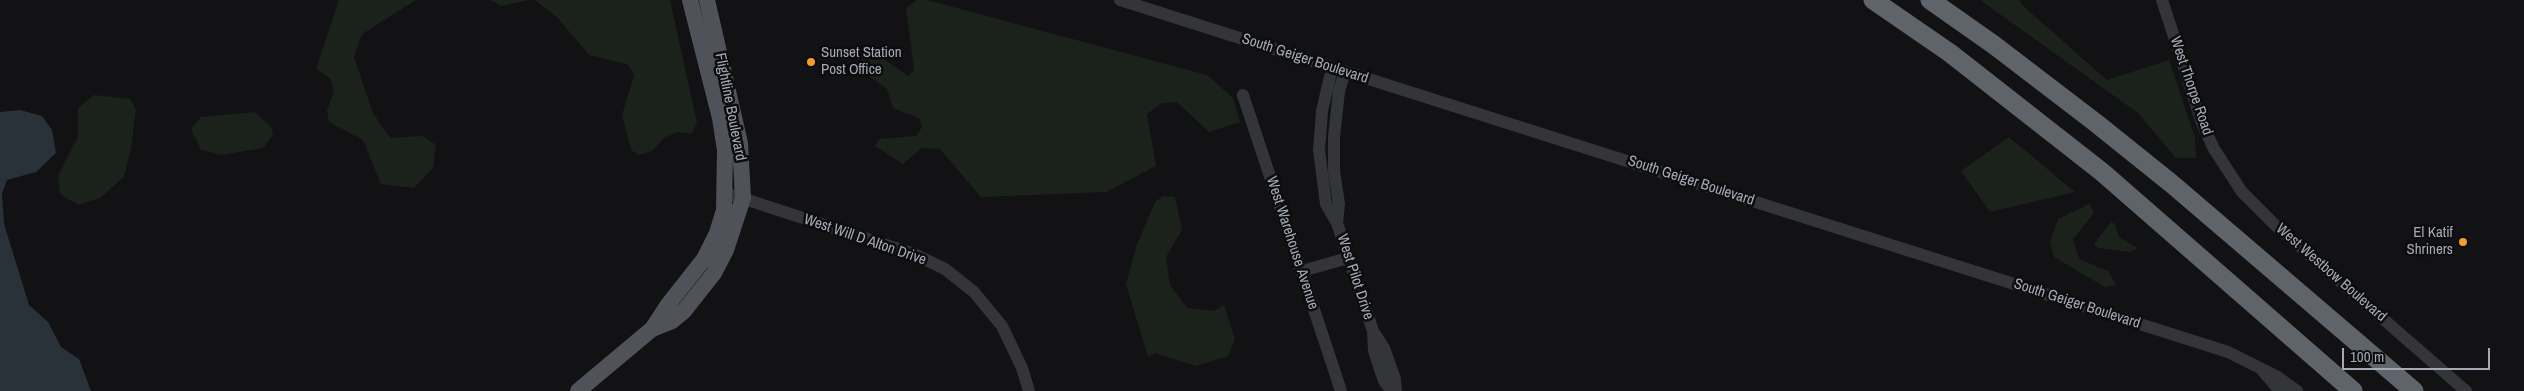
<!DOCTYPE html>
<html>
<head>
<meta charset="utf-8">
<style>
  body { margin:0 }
  #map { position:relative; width:2524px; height:391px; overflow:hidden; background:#121214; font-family:"Archivo Narrow",sans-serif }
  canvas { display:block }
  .scale { position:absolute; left:2342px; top:348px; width:148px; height:22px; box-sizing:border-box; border:2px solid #a3aab5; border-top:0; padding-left:6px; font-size:15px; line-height:18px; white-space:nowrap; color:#a3aab5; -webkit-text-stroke:4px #0d0d0f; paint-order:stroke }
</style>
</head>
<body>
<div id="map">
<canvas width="2524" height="391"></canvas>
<div class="scale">100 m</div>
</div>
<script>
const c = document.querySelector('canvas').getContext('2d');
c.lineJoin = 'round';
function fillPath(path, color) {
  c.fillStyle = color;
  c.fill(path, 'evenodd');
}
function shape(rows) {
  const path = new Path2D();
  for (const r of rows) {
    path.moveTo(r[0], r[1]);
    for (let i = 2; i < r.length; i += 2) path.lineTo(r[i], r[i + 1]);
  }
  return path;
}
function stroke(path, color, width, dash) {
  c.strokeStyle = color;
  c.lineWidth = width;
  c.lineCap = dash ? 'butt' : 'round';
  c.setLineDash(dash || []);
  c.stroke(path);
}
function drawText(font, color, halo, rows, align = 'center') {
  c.font = font + ' "Archivo Narrow",sans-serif';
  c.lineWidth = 5;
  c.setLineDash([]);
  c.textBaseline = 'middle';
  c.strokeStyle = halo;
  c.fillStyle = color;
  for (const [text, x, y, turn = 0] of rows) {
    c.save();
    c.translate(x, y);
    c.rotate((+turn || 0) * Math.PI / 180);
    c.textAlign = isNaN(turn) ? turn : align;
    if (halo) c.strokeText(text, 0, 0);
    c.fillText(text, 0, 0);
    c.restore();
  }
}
fillPath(shape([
  [339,0,416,0,362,34,354,57,373,113,390,138,423,136,436,145,433,168,414,188,381,184,363,140,329,122,327,110,334,92,330,78,316,69],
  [490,0,530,0,501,6],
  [535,0,670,0,697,123,691,134,677,132,664,138,652,151,639,155,631,150,622,115,634,75,629,65,589,55,557,17],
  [917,0,927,0,1207,75,1233,98,1240,122,1209,132,1177,102,1162,103,1147,114,1156,166,1106,192,981,197,940,149,922,148,903,164,875,146,879,139,916,136,922,127,919,118,893,108,887,89,865,73,862,59,885,60,908,76,914,70,906,8],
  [1980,0,2020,0,2022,5,2107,80,2169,60,2195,138,2196,158,2176,158,2138,113],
  [94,95,130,99,136,109,131,149,124,177,100,198,78,205,60,194,58,175,78,137,78,108],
  [255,112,271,127,273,135,263,148,221,155,201,150,191,129,201,117],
  [2009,137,2075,192,1990,212,1961,171],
  [1163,196,1175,197,1182,230,1166,257,1170,285,1187,308,1214,311,1224,305,1235,339,1228,356,1196,366,1155,353,1148,357,1126,284,1136,247,1155,202],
  [2089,204,2094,213,2073,239,2079,259,2108,271,2116,285,2105,287,2054,257,2050,242,2058,219],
  [2111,222,2115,224,2119,237,2138,248,2130,252,2098,248,2094,244]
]), '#1a221b');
fillPath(shape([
  [20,110,42,116,52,130,56,153,36,172,7,180,2,194,4,224,29,305,48,322,61,347,79,359,91,391,0,391,0,112]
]), '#283238');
stroke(shape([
  [1120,0,2228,352,2276,376,2297,391],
  [2162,0,2202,123,2214,149,2242,192,2275,225,2466,391],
  [1332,68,1322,111,1319,150,1326,204,1337,223,1373,331,1384,348,1395,379,1396,391],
  [1243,95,1341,391],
  [726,193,914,254,945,269,974,292,1002,326,1022,368,1029,391],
  [1337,223,1339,204,1334,171,1334,137,1339,91,1345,71],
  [1302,271,1348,258],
  [1373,331,1374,351,1384,381,1392,391],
  [2262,370,2280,391]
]), '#333539', 12);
stroke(shape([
  [652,329,672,321,684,311,714,273,726,250,743,198,740,143,707,0],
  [578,391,652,329,667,306,704,259,717,233,724,210,725,150,720,118,690,0]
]), '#4f5258', 16);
stroke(shape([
  [1873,0,1950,53,2102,172,2353,391],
  [1930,0,1994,45,2096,123,2172,184,2414,391]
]), '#5f636a', 19);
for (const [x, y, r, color] of [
  [811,62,5,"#f79c27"],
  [2463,242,5,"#f79c27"]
]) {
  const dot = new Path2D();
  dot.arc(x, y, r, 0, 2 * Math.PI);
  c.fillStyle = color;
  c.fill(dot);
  stroke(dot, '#0d0d0f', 2);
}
drawText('15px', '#a3aab5', '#0d0d0f', [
  ["Sunset Station",821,53],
  ["Post Office",821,70],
  ["El Katif",2453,233,"right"],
  ["Shriners",2453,250,"right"]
], 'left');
drawText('15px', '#a3aab5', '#0d0d0f', [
  ["South Geiger Boulevard",1305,59,18],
  ["West Thorpe Road",2191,86,71],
  ["Flightline Boulevard",730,107,79],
  ["South Geiger Boulevard",1691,181,18],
  ["West Will D Alton Drive",865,240,19],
  ["West Warehouse Avenue",1292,243,72],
  ["West Westbow Boulevard",2331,273,41],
  ["West Pilot Drive",1355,277,72],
  ["South Geiger Boulevard",2077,304,18]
]);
</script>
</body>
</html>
